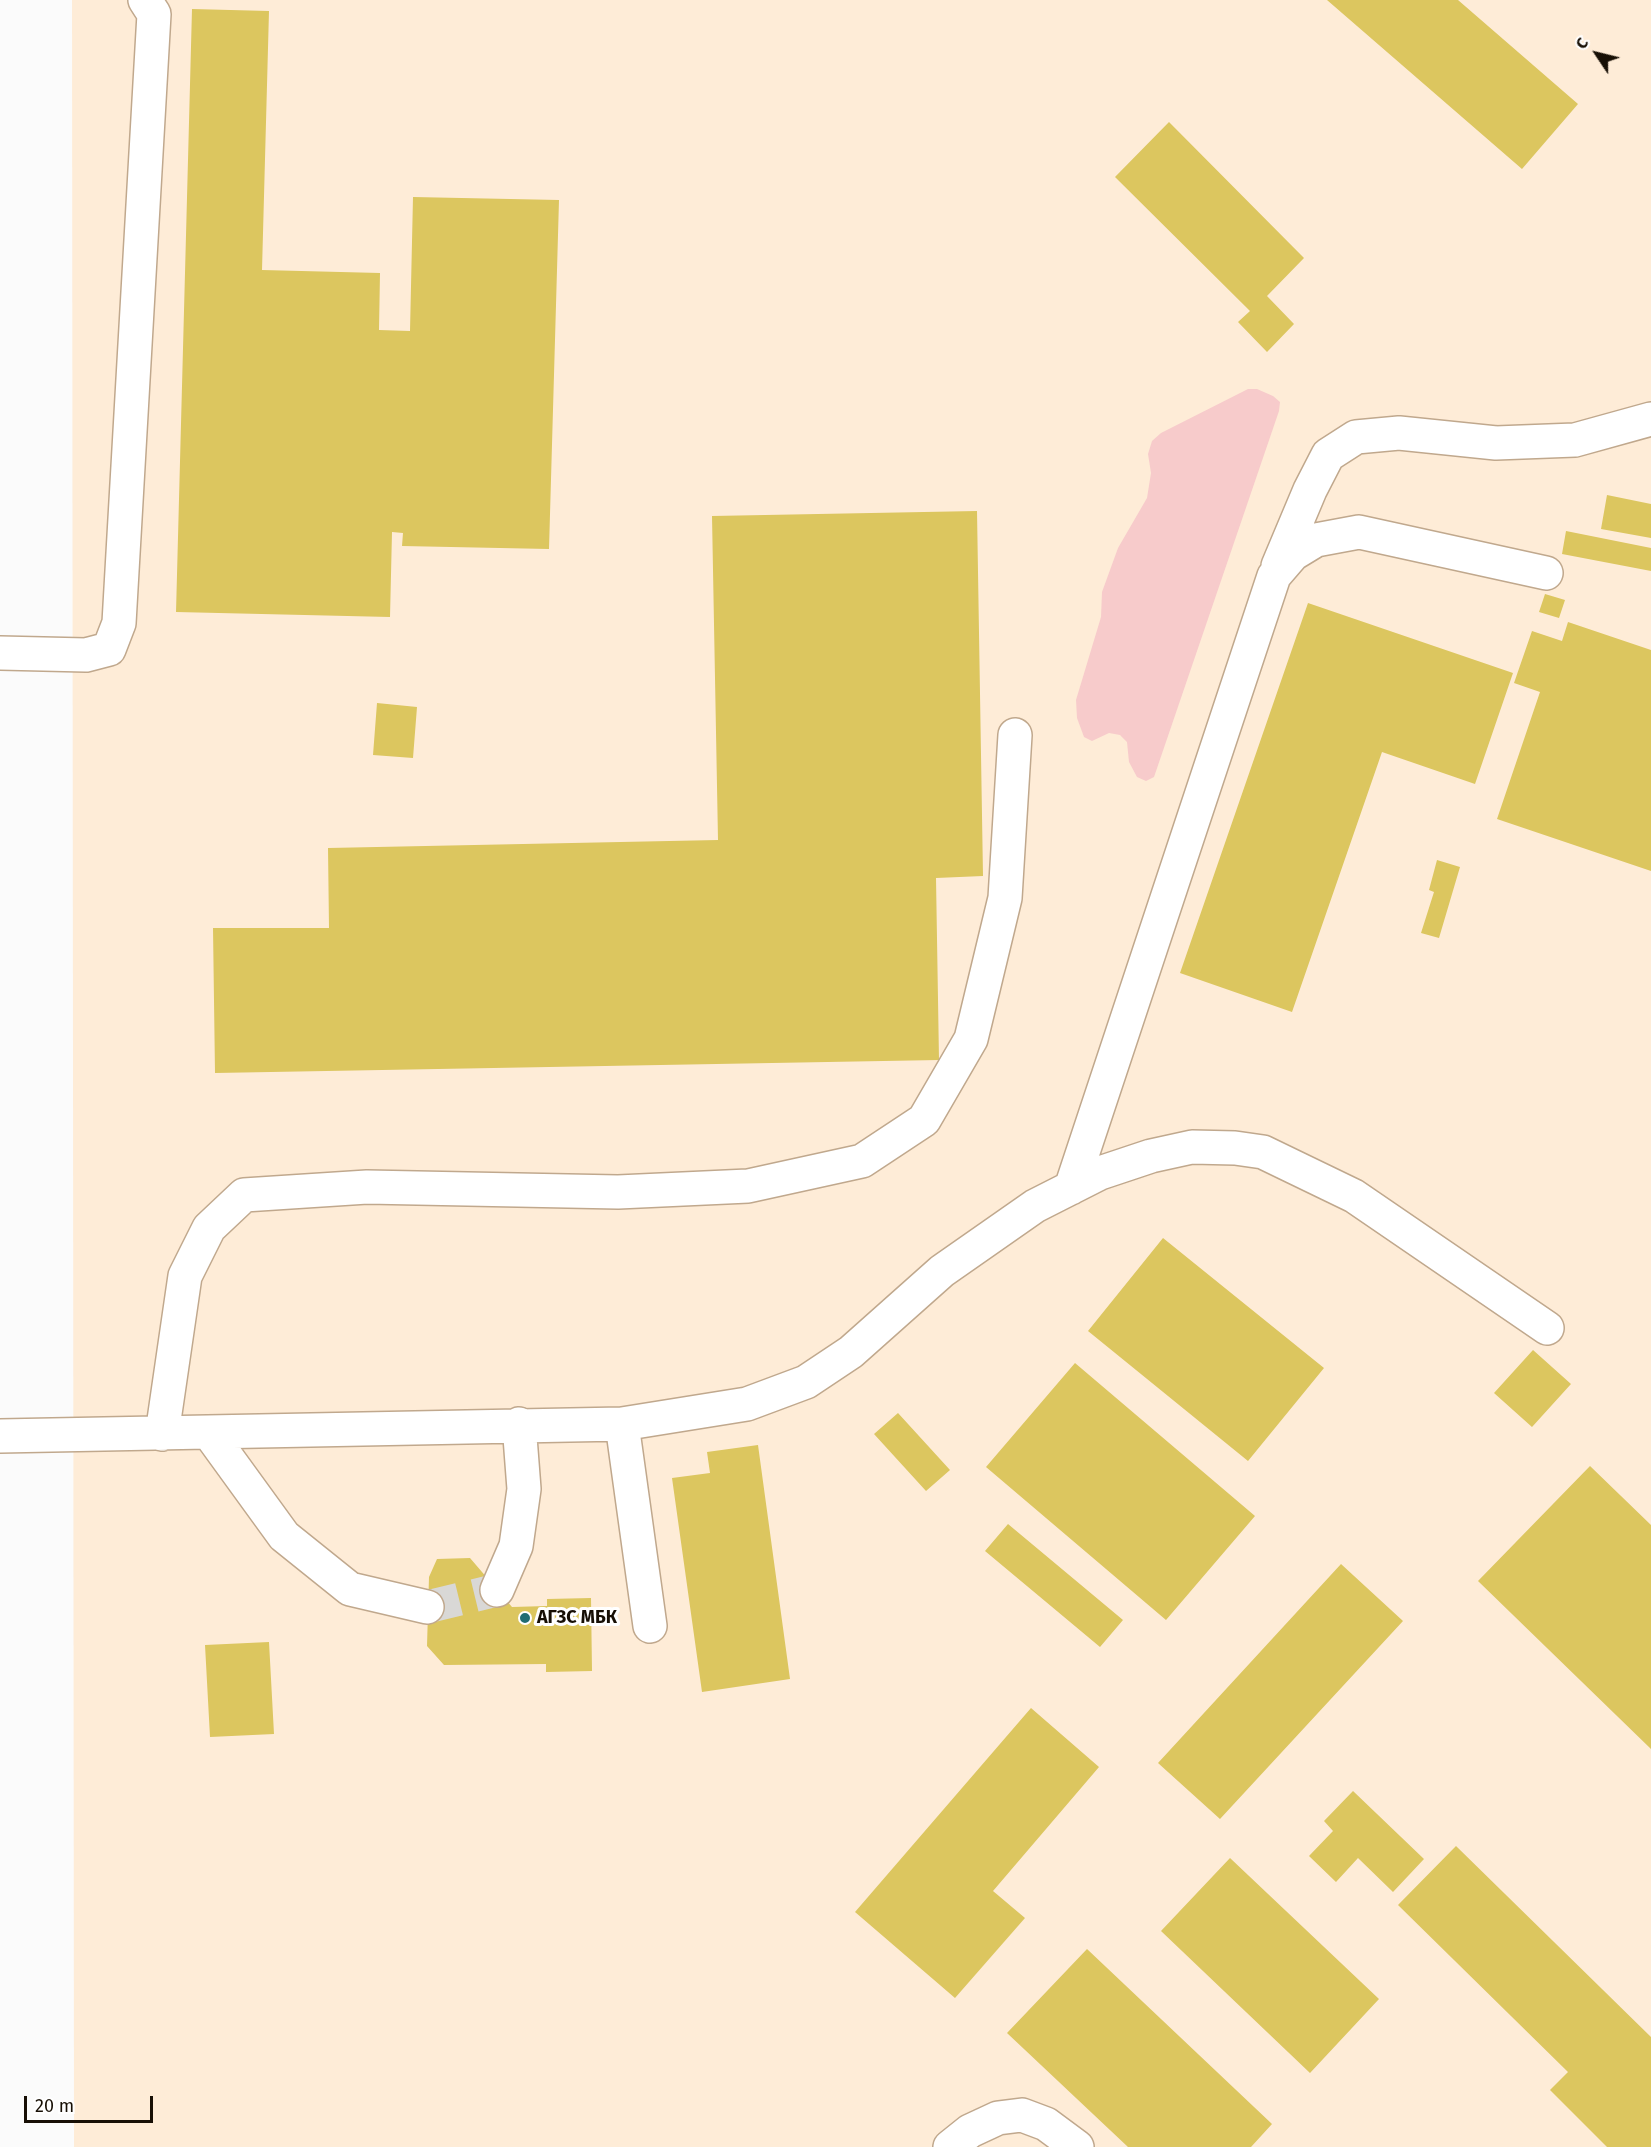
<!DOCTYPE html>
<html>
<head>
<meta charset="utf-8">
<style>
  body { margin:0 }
  #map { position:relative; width:1651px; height:2147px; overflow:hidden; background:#fbfbfb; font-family:"Fira Sans",sans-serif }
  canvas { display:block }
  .north { position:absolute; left:1567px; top:24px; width:60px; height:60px; -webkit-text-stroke:4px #fff; paint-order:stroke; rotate:305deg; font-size:16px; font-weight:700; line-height:24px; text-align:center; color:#170f05 }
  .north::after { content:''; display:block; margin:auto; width:21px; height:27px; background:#170f05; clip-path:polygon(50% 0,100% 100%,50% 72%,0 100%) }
  .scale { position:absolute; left:24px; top:2096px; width:129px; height:27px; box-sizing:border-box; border:3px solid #170f05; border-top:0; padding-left:8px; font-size:18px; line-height:21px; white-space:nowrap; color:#170f05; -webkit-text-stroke:4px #fff; paint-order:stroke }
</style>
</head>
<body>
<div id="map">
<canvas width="1651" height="2147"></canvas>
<div class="north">С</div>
<div class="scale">20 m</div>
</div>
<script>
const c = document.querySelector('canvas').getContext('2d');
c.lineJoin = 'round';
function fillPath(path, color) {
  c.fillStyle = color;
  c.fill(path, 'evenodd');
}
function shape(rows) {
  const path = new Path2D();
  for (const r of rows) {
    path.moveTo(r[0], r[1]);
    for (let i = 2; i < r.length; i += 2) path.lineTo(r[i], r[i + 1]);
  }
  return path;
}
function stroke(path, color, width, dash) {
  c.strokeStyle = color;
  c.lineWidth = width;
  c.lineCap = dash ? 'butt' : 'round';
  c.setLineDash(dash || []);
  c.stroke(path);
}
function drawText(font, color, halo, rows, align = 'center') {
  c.font = font + ' "Fira Sans",sans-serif';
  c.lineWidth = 6;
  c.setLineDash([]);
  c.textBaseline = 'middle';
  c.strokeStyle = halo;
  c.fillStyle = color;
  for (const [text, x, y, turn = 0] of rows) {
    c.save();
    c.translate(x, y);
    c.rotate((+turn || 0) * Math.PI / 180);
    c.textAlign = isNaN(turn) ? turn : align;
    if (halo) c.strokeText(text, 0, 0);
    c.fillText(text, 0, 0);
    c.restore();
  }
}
fillPath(shape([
  [72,0,1651,0,1651,2147,74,2147]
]), '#feecd7');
fillPath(shape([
  [1248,389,1257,389,1273,396,1280,402,1279,411,1154,777,1146,781,1137,777,1129,762,1127,742,1120,735,1109,733,1092,741,1084,737,1077,718,1076,700,1101,617,1102,592,1118,548,1147,498,1151,473,1148,454,1152,441,1161,433]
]), '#f7cbcb');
fillPath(shape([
  [1327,0,1458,0,1578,104,1522,169],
  [192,9,269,11,262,270,380,273,379,330,410,331,413,197,559,200,549,549,402,546,403,533,392,532,390,617,176,612],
  [1169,122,1304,258,1267,296,1294,324,1267,352,1238,322,1250,311,1115,177],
  [1607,495,1651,504,1651,538,1601,529],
  [977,511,983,876,936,878,939,1060,215,1073,213,928,329,928,328,848,718,840,712,516],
  [1566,531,1651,548,1651,571,1562,554],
  [1545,594,1565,600,1559,618,1539,612],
  [1308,603,1513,673,1475,784,1382,752,1292,1012,1180,973],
  [1568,622,1651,650,1651,871,1497,819,1540,692,1514,683,1532,631,1562,641],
  [377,703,417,707,413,758,373,755],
  [1437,860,1460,867,1439,938,1421,933,1434,892,1429,890],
  [1163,1238,1324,1368,1248,1461,1088,1331],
  [1533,1350,1571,1384,1532,1427,1494,1393],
  [1075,1363,1255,1516,1166,1620,986,1467],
  [898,1413,950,1470,926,1491,874,1434],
  [758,1445,790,1679,702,1692,672,1478,710,1473,707,1452],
  [1590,1466,1651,1525,1651,1749,1478,1581],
  [1008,1524,1123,1620,1100,1647,985,1551],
  [470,1558,512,1607,547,1606,547,1599,591,1598,592,1671,546,1672,546,1664,444,1665,427,1646,429,1577,437,1559],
  [1341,1564,1403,1621,1220,1819,1158,1763],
  [269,1642,274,1734,210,1737,205,1645],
  [1031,1708,1099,1767,993,1891,1025,1918,955,1998,855,1912],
  [1353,1791,1424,1859,1393,1892,1358,1858,1336,1882,1309,1856,1333,1831,1324,1821],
  [1456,1846,1651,2037,1651,2147,1607,2147,1550,2090,1568,2072,1398,1905],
  [1230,1858,1379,1999,1310,2073,1161,1931],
  [1087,1949,1272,2124,1251,2147,1128,2147,1007,2033]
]), '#dcc65f');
stroke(shape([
  [427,1607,497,1590]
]), '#d9d8d6', 33, [33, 16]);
const minor = shape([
  [1278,566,1310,490,1328,455,1356,437,1399,433,1496,443,1575,440,1651,419],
  [0,653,86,655,109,649,119,623,154,14,145,0],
  [1071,1188,1274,576,1293,554,1316,540,1359,532,1546,573],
  [622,1424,650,1626],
  [162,1434,185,1276,209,1228,244,1195,367,1187,618,1192,748,1186,862,1161,924,1120,971,1039,1005,898,1015,735],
  [210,1434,284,1536,350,1589,427,1607],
  [0,1436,622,1424,747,1404,806,1382,851,1352,942,1271,1035,1206,1100,1173,1151,1156,1192,1147,1235,1148,1263,1152,1354,1196,1547,1328],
  [497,1590,516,1546,524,1489,519,1424],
  [950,2147,970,2131,998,2118,1022,2115,1046,2124,1077,2147]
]);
stroke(minor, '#c0a88d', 36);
stroke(minor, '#fff', 33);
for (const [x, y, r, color] of [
  [525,1618,6,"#206c72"]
]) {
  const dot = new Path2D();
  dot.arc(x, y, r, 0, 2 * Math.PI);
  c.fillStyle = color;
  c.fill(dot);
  stroke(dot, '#fff', 2);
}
drawText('bold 18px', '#170f05', '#fff', [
  ["АГЗС МБК",537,1618]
], 'left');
</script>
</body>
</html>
